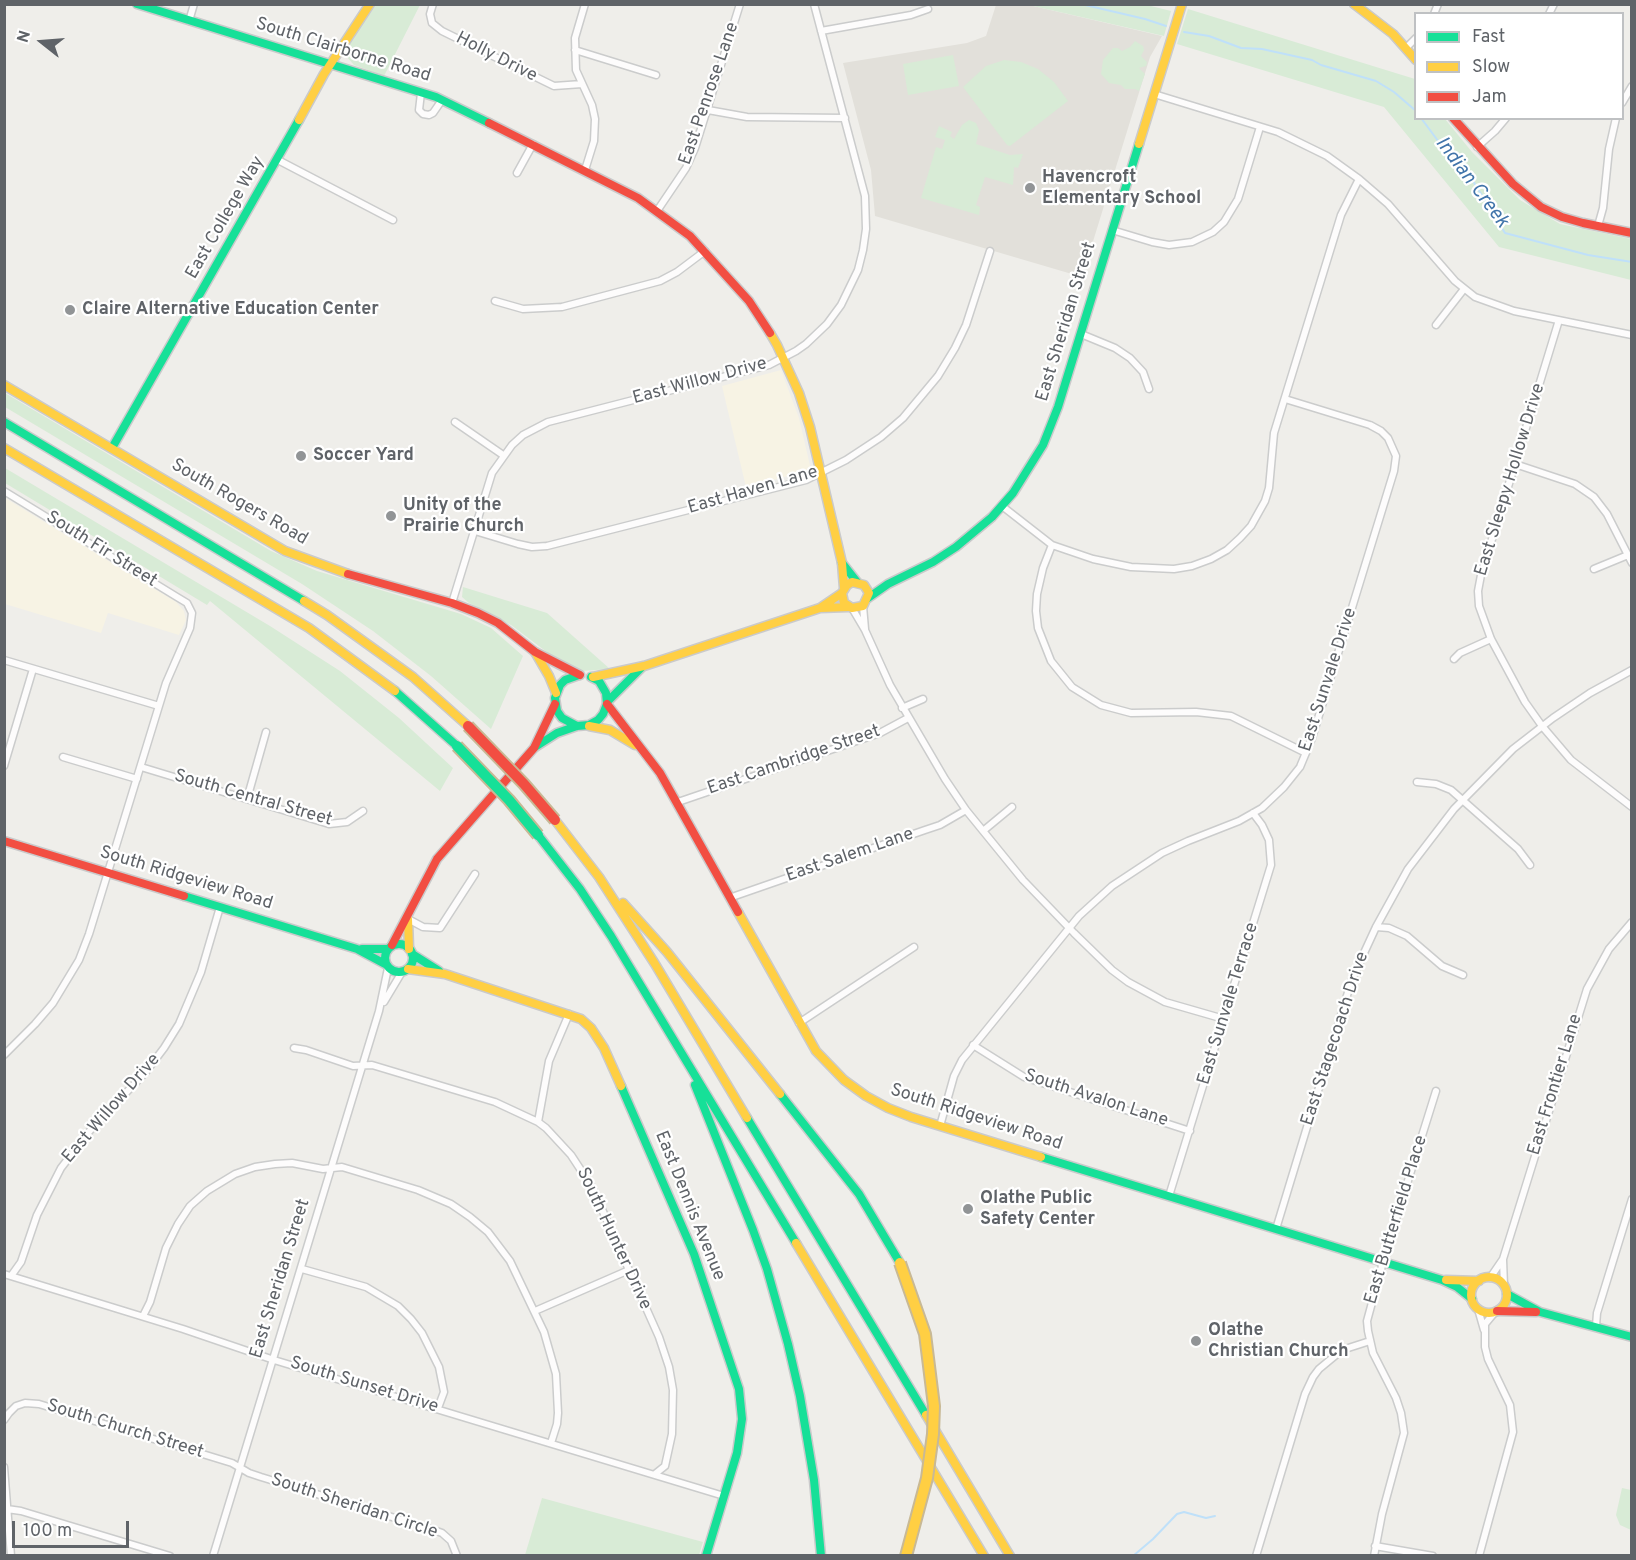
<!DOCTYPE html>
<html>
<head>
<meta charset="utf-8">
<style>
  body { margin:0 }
  #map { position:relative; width:1636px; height:1560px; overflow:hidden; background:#efeeea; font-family:Overpass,sans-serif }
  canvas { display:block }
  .frame { position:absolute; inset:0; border:6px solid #5f6368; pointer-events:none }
  .legend { position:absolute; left:1414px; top:12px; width:210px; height:108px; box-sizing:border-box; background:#fff; border:2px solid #bfc1c3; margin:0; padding:8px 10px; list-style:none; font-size:18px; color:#5f6368 }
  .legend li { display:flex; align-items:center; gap:12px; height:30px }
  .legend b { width:30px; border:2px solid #bfc1c3 }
  .north { position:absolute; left:12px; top:12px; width:60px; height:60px; -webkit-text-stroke:4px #fff; paint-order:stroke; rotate:287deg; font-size:16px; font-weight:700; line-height:24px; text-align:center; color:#5f6368 }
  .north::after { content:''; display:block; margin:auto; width:21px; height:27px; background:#5f6368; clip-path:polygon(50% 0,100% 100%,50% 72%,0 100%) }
  .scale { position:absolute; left:12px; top:1521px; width:117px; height:27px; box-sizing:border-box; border:3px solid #5f6368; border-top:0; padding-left:8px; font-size:18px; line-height:21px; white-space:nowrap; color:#5f6368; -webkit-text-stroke:4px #fff; paint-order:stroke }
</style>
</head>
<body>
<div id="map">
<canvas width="1636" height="1560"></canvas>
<div class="frame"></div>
<ul class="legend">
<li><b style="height:8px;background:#16e098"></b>Fast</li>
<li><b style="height:8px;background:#ffcf43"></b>Slow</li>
<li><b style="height:8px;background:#f24e42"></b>Jam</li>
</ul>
<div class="north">N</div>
<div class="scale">100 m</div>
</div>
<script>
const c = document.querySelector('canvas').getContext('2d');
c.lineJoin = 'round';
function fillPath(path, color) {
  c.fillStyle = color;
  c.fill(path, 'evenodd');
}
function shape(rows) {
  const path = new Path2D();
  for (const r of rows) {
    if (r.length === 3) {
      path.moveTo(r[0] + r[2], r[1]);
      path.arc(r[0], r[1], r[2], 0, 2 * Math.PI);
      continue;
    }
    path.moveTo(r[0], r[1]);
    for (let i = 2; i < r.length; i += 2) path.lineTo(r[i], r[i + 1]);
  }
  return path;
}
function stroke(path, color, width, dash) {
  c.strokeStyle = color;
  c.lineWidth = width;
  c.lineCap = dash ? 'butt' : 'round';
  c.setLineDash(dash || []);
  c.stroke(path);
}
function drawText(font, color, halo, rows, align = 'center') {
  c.font = font + ' Overpass,sans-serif';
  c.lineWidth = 4.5;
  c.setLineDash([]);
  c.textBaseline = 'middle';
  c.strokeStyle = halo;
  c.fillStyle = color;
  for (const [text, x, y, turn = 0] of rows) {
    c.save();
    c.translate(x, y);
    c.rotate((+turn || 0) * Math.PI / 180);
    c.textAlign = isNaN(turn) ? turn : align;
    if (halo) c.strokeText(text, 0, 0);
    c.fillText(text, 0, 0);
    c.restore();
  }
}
fillPath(shape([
  [781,370,799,418,811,470,746,487,722,386],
  [5,498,176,602,184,611,186,620,179,635,108,613,101,633,5,604]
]), '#f7f3e4');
fillPath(shape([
  [996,5,1029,5,1162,36,1150,57,1082,277,875,216,871,170,843,63,967,43,986,36]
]), '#e2e0da');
fillPath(shape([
  [1143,4,1171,11,1164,36,1029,5],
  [376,5,420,5,384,76,354,65,347,57,348,45],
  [1188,9,1415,79,1416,118,1445,119,1472,152,1520,200,1560,224,1631,239,1631,280,1499,247,1384,107,1177,44],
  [1135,41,1143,46,1144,50,1141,56,1147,62,1146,66,1139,68,1145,74,1139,91,1135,89,1125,89,1121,85,1109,83,1101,74,1103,60,1113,48,1118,48,1122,51,1130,47],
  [953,55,959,86,908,95,903,64],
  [1004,60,1021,62,1038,69,1054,82,1068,101,1010,146,1007,145,963,87,986,66],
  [969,120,976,123,979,130,976,144,1010,155,1023,154,1018,168,1014,167,1013,185,985,177,976,205,980,207,979,215,921,198,936,147,942,149,945,140,935,137,939,126,952,132,950,136,954,139,962,125],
  [5,393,271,551,317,571,461,614,491,628,523,656,491,729,431,676,373,631,302,584,5,407],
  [5,468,270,626,340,671,399,718,453,768,440,791,210,601,207,605,5,483],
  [463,587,547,613,610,669,582,671,560,662,511,625,469,603,462,597],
  [1622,1488,1631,1490,1631,1530,1620,1525,1616,1515],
  [542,1498,703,1542,699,1555,525,1555]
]), '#d8ebd6');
stroke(shape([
  [1081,4,1145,19,1166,26],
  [1184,32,1209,36,1241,48,1262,49,1312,60,1321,65,1376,81,1394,92,1416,111],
  [1421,118,1450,157,1473,181,1505,233,1588,255,1632,262],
  [1133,1556,1153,1539,1177,1514,1184,1512,1206,1518,1215,1516]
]), '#bfe0f9', 2);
const street = shape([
  [433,4,430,14,432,23,442,31,554,86,582,84],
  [1434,14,1438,4],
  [1549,14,1554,4],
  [189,21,194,4],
  [821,31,911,15,928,9],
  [1406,48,1416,38],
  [575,50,656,75],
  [421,93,419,110,423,114,429,115,433,113,442,100],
  [1154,94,1278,132,1327,156,1359,179,1388,204,1455,281,1475,297,1514,311,1632,335],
  [1622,103,1632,86],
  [708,110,747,117,845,118],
  [1477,147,1495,131,1506,118],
  [278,160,393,220],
  [585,170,594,141,595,119,592,105,576,70,575,38,585,4],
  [517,173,533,144],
  [657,211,686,168,695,148,740,4],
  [1598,226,1603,208,1609,149,1616,118],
  [1112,230,1152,242,1169,245,1192,242,1213,232,1224,222,1238,199,1260,127],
  [495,301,523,309,562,307,660,281,677,272,705,251],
  [1559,320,1481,575,1478,591,1479,606,1491,639,1525,702,1542,726,1571,760,1632,807],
  [1436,325,1464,289],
  [1081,334,1115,348,1130,358,1143,372,1149,389],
  [455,422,503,455],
  [1515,464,1575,484,1594,497,1607,514,1632,563],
  [4,491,177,597,187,603,192,613,190,628,166,683,89,934,79,960,53,1003,35,1024,4,1055],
  [1002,506,1052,545,1093,559,1131,567,1174,569,1192,566,1211,559,1227,550,1240,538,1251,526,1265,501,1269,488,1274,433,1341,215,1359,179],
  [475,531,518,544,532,547,547,546,806,480,846,460,881,437,903,418,938,376,955,348,966,325,990,251],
  [1052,545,1043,568,1037,594,1036,611,1038,628,1051,661,1072,687,1101,705,1131,713,1196,712,1231,716,1306,753],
  [1594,569,1628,555],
  [452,603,492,473,512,445,523,435,548,422,769,365,796,351,806,344,827,324,841,305,858,270,863,250,866,229,865,196,814,4],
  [863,606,865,629],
  [852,608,865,630,890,685,945,779,966,810,1023,880,1074,933,1112,970,1128,982,1165,1002,1224,1019],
  [1454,659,1460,653,1491,639],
  [4,660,159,706],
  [902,708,923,699],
  [63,757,137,779],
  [4,766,33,669],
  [141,767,329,824,347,822,363,811],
  [1417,782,1436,784,1451,790,1518,849,1530,865],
  [247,799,266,732],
  [678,802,880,733,908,718],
  [983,831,1012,807],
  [732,897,925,830,940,825,966,810],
  [408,919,423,927,440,928,475,874],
  [1376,927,1389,928,1407,936,1442,966,1463,975],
  [384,1002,402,972],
  [799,1023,914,947],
  [973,1045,1024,1077,1190,1131],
  [294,1048,306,1050,353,1066,372,1065,495,1102,538,1122,546,1128,571,1155,592,1187,659,1337,669,1367,673,1390,672,1434,665,1466,655,1474],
  [538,1122,549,1061,569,1014],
  [940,1126,954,1076,962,1060,1079,916,1112,886,1162,853,1188,841,1239,821,1262,808,1284,787,1300,767,1312,738,1394,471,1396,456,1388,438,1381,431,1370,425,1285,399],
  [1169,1196,1271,865,1269,840,1262,825,1253,813],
  [1276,1229,1352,979,1376,927,1408,869,1454,809,1513,749,1553,718,1590,693,1632,670],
  [1503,1260,1504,1285],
  [302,1269,366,1287,398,1306,411,1319,422,1333,439,1367,444,1392,438,1408],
  [4,1274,183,1329,274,1360,724,1496],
  [11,1276,21,1262,37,1215,61,1168,92,1128,145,1073,164,1048,179,1024,201,972,220,907],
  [1490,1278,1503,1259,1587,989,1609,949,1632,922],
  [1478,1309,1484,1330],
  [535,1311,629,1270],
  [143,1316,150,1302,166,1248,178,1224,190,1206,207,1191,235,1174,255,1167,275,1164,292,1163,323,1169,342,1167,418,1190,451,1204,470,1217,488,1232,510,1261,544,1332,556,1374,558,1413,557,1424,551,1443],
  [1596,1326,1597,1313,1632,1199],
  [4,1420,9,1413,16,1406,25,1403,39,1404,232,1463,249,1473,261,1477,431,1529,442,1533,451,1541,457,1556],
  [4,1467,11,1556],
  [7,1509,21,1511,170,1556],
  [1375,1546,1433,1556],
  [213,1556,379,1011,388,968],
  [1256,1556,1305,1394,1313,1377,1319,1369,1342,1350,1370,1341],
  [1374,1556,1382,1514,1404,1433,1401,1413,1396,1398,1373,1353,1368,1331,1367,1321,1386,1251,1436,1091],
  [1479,1556,1513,1432,1510,1405,1488,1359,1485,1347,1485,1324,1495,1312]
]);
const fast = shape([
  [137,4,436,97,489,123],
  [4,422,304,601],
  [112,448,299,120],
  [842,563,857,582],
  [868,598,888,584,933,562,956,547,992,517,1013,493,1043,445,1058,407,1139,144],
  [395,691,457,746],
  [607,702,641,668],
  [577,726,562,718,557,711,555,698,560,685,565,680,579,675],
  [535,747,557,733,577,726,589,725,598,720,603,714,607,704,606,693,599,681,591,677],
  [538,835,580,889,611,936,796,1243],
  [184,896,357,949,385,964],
  [399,958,14],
  [362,949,388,949],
  [412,954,439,971],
  [695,1085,753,1230,767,1269,788,1344,800,1396,814,1480,821,1556],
  [621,1086,694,1254,739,1389,742,1419,737,1453,706,1556],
  [780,1094,859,1194,900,1263],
  [747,1118,926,1415],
  [1041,1157,1442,1280,1457,1287,1472,1299],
  [1507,1294,1540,1312,1632,1337]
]);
const slow = shape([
  [1354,4,1393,34,1416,60],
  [299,120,324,74,370,4],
  [1139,144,1182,4],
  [770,333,777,345,799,393,810,427,842,563,844,588],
  [4,385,285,551,348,574],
  [4,448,309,628,395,691],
  [304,601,327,615,413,677,468,726],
  [820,608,842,593,847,585,852,582,864,585,869,593,863,606,852,608,844,603,842,593],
  [535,652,549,676,556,693],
  [593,677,644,666,820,608,848,607],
  [589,726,610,730,635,745],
  [555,820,599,877,655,964,747,1118],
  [623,903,667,952,780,1094],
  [738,912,816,1051,844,1080,866,1096,888,1108,911,1117,1041,1157],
  [408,919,409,949],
  [408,969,445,974,581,1019,591,1028,604,1048,621,1086],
  [796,1243,984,1556],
  [1489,1295,18],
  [1446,1280,1479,1281],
  [926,1415,1010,1556]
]);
const jam = shape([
  [1453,118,1513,184,1541,207,1562,217,1583,223,1632,233],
  [489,123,638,198,690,236,749,301,770,333],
  [348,574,452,603,478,613,498,623,535,652,580,675],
  [607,704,660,773,738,912],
  [4,841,184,896],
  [392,945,437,859,534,748,555,704],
  [1497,1311,1536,1312]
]);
stroke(street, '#cbcccc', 9);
stroke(fast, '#cacacb', 11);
stroke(slow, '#cacacb', 11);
stroke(jam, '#cacacb', 11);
stroke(street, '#fdfcfc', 6);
stroke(fast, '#16e098', 8);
stroke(slow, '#ffcf43', 8);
stroke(jam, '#f24e42', 8);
const fastBridge = shape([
  [457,746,509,800,538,835]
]);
const slowBridge = shape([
  [900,1263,925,1334,934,1406,933,1434,927,1478,906,1556]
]);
const jamBridge = shape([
  [468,726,524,784,555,820]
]);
stroke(fastBridge, '#c8b996', 14, []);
stroke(slowBridge, '#c8b996', 14, []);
stroke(jamBridge, '#c8b996', 14, []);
stroke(fastBridge, '#16e098', 10);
stroke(slowBridge, '#ffcf43', 10);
stroke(jamBridge, '#f24e42', 10);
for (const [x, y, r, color] of [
  [1030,188,6,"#919496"],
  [70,310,6,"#919496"],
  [301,456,6,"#919496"],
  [391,516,6,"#919496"],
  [968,1209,6,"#919496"],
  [1196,1341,6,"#919496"]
]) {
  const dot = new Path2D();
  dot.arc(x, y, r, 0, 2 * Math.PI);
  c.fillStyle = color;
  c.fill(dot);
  stroke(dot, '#fff', 2);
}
drawText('18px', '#5f6368', '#fff', [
  ["South Clairborne Road",343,51,17],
  ["Holly Drive",496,58,27],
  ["East Penrose Lane",710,94,-71],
  ["East College Way",226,218,-60],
  ["East Sheridan Street",1067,322,-73],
  ["East Willow Drive",700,382,-15],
  ["East Sleepy Hollow Drive",1511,480,-73],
  ["East Haven Lane",753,491,-16],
  ["South Rogers Road",239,503,30],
  ["South Fir Street",101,550,32],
  ["East Sunvale Drive",1329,680,-72],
  ["East Cambridge Street",794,761,-19],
  ["South Central Street",253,799,16],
  ["East Salem Lane",850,856,-19],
  ["South Ridgeview Road",186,879,17],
  ["East Sunvale Terrace",1229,1004,-73],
  ["East Stagecoach Drive",1336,1039,-72],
  ["East Frontier Lane",1556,1085,-73],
  ["South Avalon Lane",1096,1099,18],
  ["East Willow Drive",112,1109,-49],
  ["South Ridgeview Road",976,1118,18],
  ["East Dennis Avenue",689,1206,68],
  ["East Butterfield Place",1397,1220,-73],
  ["South Hunter Drive",613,1239,65],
  ["East Sheridan Street",281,1279,-73],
  ["South Sunset Drive",364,1386,17],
  ["South Church Street",125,1430,17],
  ["South Sheridan Circle",354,1507,18]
]);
drawText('bold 18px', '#5f6368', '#fff', [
  ["Havencroft",1042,178],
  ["Elementary School",1042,199],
  ["Claire Alternative Education Center",82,310],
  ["Soccer Yard",313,456],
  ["Unity of the",403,506],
  ["Prairie Church",403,527],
  ["Olathe Public",980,1199],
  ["Safety Center",980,1220],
  ["Olathe",1208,1331],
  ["Christian Church",1208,1352]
], 'left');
drawText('italic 20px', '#4174aa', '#fff', [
  ["Indian Creek",1471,183,53]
]);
</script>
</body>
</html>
